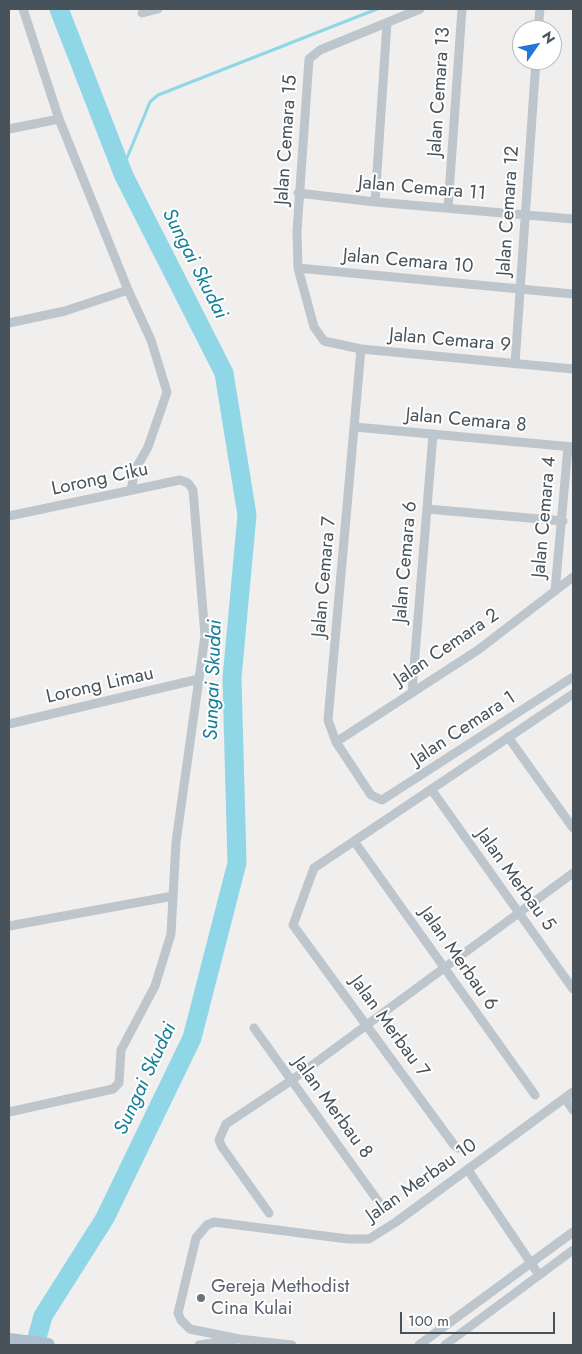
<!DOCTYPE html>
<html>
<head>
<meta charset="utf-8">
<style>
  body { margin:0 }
  #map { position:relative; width:582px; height:1354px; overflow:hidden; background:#f1eeee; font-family:Jost,sans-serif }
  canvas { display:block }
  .frame { position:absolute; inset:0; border:10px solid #47525a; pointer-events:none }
  .north { position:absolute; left:512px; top:20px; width:50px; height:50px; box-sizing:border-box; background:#fff; border:1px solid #b5babd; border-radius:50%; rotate:57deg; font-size:14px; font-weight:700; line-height:20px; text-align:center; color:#47525a }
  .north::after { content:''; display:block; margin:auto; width:18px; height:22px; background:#2475d5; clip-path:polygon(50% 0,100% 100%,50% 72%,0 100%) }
  .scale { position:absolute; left:400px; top:1312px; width:155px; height:22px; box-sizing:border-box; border:2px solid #47525a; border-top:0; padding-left:6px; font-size:15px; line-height:18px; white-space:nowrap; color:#47525a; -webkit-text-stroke:4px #fff; paint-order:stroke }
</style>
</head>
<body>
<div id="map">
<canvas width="582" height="1354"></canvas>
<div class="frame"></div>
<div class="north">N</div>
<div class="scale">100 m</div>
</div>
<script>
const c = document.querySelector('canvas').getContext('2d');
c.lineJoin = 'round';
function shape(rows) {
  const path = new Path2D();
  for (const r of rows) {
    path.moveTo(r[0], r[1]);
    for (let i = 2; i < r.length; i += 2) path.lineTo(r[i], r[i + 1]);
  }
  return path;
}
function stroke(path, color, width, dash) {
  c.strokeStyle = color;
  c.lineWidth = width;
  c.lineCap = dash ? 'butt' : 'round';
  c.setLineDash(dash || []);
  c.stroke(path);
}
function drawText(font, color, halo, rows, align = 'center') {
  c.font = font + ' Jost,sans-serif';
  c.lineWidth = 4;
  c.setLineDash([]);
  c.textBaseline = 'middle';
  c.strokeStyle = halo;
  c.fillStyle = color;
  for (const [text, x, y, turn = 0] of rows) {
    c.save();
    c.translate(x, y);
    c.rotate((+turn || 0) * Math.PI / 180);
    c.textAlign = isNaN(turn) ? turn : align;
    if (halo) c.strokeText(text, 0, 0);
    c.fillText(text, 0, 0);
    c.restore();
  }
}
stroke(shape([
  [122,170,150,102,158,95,377,9]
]), '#8fd6e6', 3);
stroke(shape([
  [35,1345,43,1316,105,1218,192,1038,237,863,232,678,247,515,224,373,124,176,59,9]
]), '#8fd6e6', 19);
stroke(shape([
  [23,9,59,119,128,290,151,340,167,392,148,447,135,470,131,490],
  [420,9,320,50,309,59,297,231,298,268,314,327,324,341,361,349,573,369],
  [142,13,158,9],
  [538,30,540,9],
  [9,129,59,119],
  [298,193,375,202,573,219],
  [375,202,387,23],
  [448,208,462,9],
  [298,268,573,294],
  [9,323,65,311,128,290],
  [361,349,328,720,336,742,371,795,382,800,573,677],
  [515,364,536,60],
  [355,427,573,447],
  [427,509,563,521],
  [9,516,180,480,188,483,193,490,205,636,176,842,171,934,155,986,121,1050,119,1083,113,1089,9,1112],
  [555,591,568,447],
  [412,692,433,434],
  [9,724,199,679],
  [508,737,573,828],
  [336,742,478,650,573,577],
  [431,789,573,989],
  [354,841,535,1095],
  [9,926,173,896],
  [254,1028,383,1208],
  [565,1098,573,1110],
  [458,1148,454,1145,293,925,314,868,573,694],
  [468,1170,539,1275],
  [269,1213,222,1147,219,1140,226,1124,292,1080,573,873],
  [199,1345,234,1340],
  [292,1345,239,1339,190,1329,181,1320,178,1313,196,1238,207,1225,214,1222,348,1239,369,1239,396,1222,573,1092],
  [419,1345,573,1232],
  [445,1345,573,1250]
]), '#bdc6cc', 9);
stroke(shape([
  [9,1340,48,1345]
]), '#afbecc', 14);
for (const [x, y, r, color] of [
  [201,1298,5,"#6b7280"]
]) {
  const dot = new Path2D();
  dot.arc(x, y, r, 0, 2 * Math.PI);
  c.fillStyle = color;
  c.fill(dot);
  stroke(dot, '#fff', 2);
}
drawText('19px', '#47525a', '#fff', [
  ["Jalan Cemara 13",440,92,-86],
  ["Jalan Cemara 15",287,140,-86],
  ["Jalan Cemara 11",422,189,5],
  ["Jalan Cemara 12",509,211,-86],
  ["Jalan Cemara 10",408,262,5],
  ["Jalan Cemara 9",450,341,5],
  ["Jalan Cemara 8",466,421,5],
  ["Lorong Ciku",100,480,-12],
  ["Jalan Cemara 4",545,517,-85],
  ["Jalan Cemara 6",406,562,-85],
  ["Jalan Cemara 7",325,577,-85],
  ["Jalan Cemara 2",447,648,-34],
  ["Lorong Limau",100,686,-13],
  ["Jalan Cemara 1",464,729,-33],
  ["Jalan Merbau 5",515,880,54],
  ["Jalan Merbau 6",458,959,55],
  ["Jalan Merbau 7",389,1027,54],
  ["Jalan Merbau 8",332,1108,54],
  ["Jalan Merbau 10",422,1181,-35]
]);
drawText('19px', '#5b616d', '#fff', [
  ["Gereja Methodist",211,1287],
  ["Cina Kulai",211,1309]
], 'left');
drawText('italic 20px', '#158099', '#fff', [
  ["Sungai Skudai",194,264,63],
  ["Sungai Skudai",214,680,-88],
  ["Sungai Skudai",146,1079,-65]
]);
</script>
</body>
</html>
